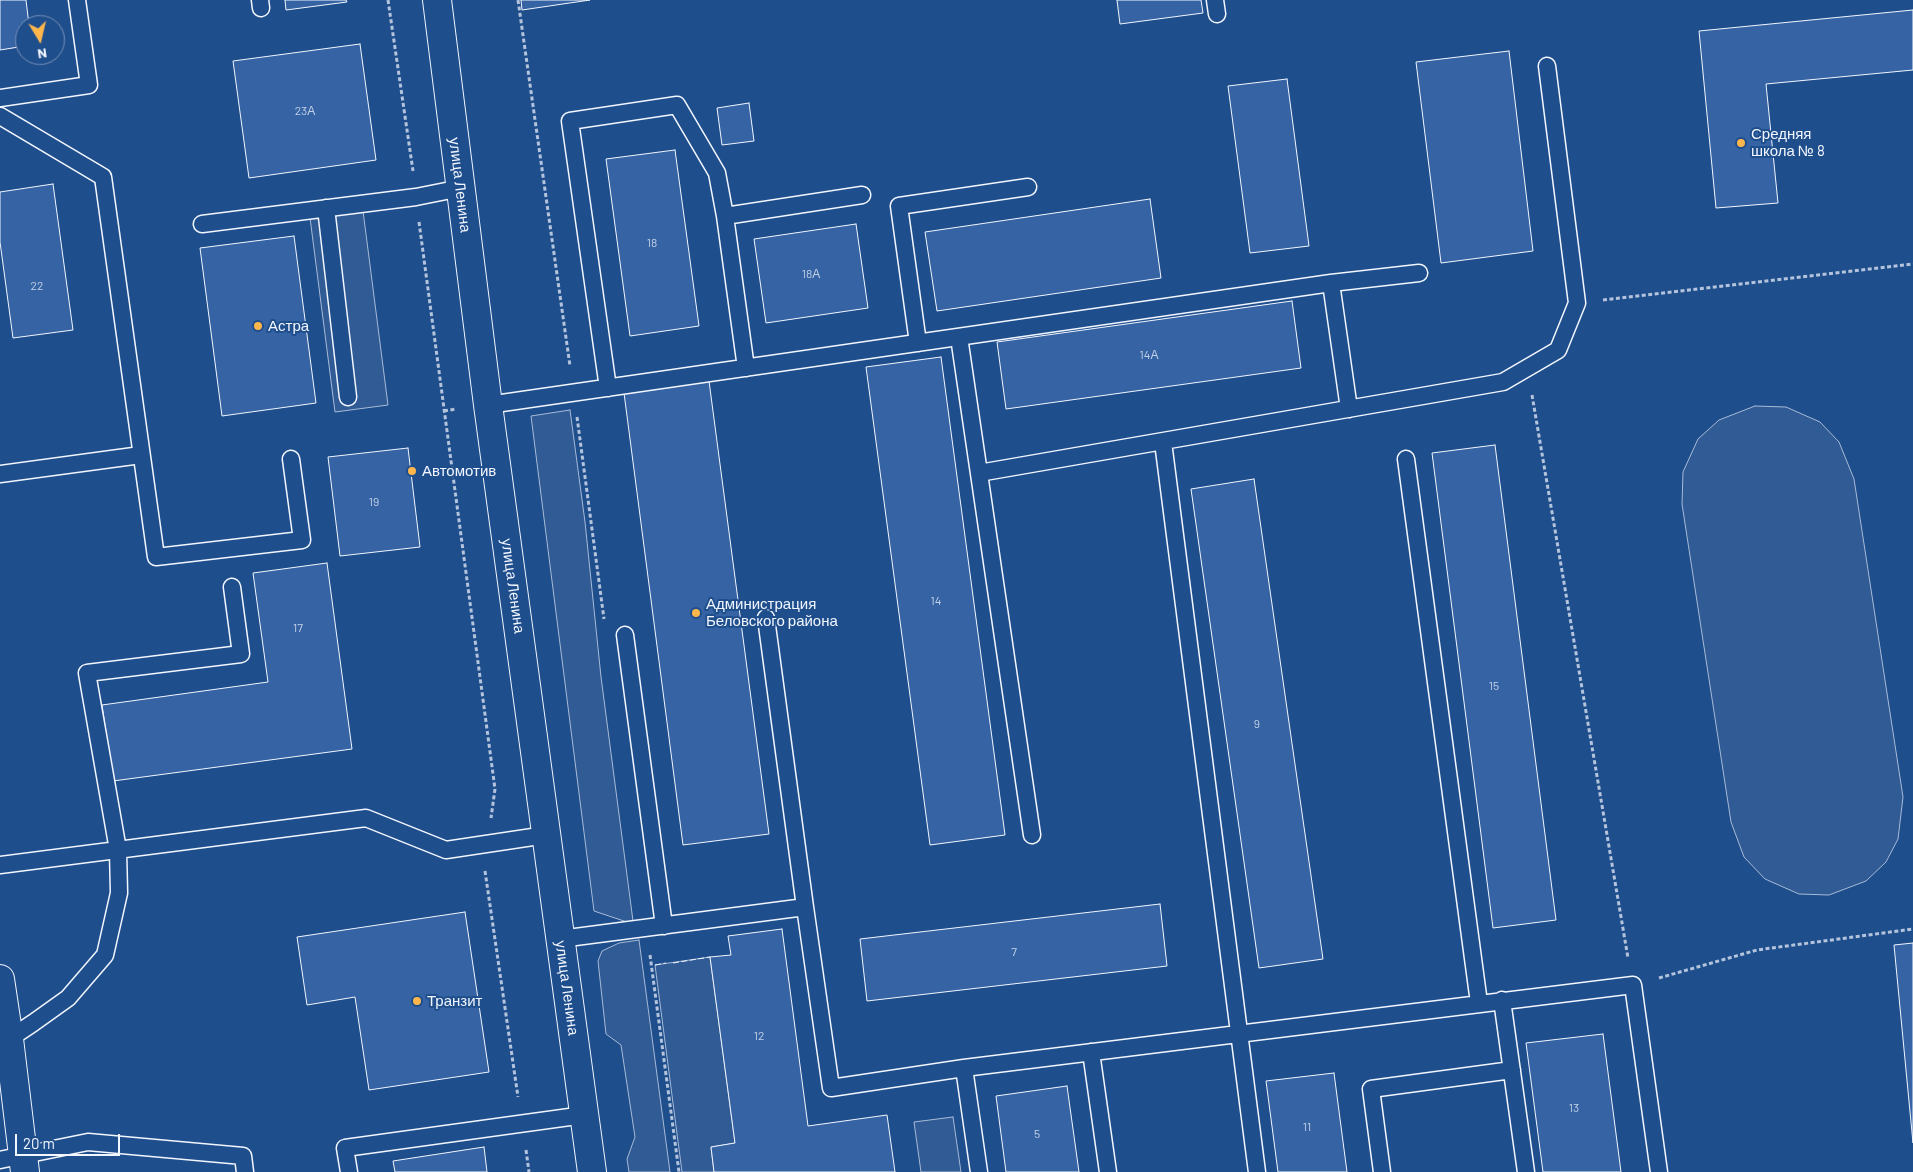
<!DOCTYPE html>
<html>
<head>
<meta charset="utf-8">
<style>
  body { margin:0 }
  #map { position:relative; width:1913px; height:1172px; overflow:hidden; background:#1f4e8c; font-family:Barlow,sans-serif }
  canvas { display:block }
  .north { position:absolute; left:15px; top:15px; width:50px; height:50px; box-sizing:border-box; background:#1f4e8c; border:1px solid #7391ba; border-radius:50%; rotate:171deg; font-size:14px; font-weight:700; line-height:20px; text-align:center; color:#f2f6ff }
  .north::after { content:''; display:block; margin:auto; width:18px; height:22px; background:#ffb74d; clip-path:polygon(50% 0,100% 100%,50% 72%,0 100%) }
  .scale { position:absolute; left:15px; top:1134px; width:105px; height:22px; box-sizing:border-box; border:2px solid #f2f6ff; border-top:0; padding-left:6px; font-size:15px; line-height:18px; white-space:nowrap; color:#f2f6ff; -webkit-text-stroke:4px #1f4e8c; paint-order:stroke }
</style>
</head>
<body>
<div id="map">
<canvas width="1913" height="1172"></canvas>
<div class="north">N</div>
<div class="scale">20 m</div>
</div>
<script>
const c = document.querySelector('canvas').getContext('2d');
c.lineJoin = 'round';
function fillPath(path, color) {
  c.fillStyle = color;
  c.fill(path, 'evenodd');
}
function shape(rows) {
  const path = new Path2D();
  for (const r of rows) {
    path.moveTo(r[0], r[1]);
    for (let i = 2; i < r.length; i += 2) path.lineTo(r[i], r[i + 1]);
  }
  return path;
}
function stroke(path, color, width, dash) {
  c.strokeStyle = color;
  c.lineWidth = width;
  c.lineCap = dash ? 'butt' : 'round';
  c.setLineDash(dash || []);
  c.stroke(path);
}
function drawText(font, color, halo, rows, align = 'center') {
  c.font = font + ' Barlow,sans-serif';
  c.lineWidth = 4;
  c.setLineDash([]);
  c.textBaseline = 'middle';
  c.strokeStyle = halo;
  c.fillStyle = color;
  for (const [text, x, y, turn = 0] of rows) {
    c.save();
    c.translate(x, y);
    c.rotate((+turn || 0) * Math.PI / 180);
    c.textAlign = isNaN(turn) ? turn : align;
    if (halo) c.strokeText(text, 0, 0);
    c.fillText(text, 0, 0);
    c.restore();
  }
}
const built = shape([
  [362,203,388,405,335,412,309,210,362,203],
  [1755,406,1786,407,1820,422,1839,442,1854,479,1903,797,1898,839,1886,862,1866,881,1829,895,1799,894,1765,879,1744,857,1731,822,1682,504,1683,472,1698,439,1719,420,1755,406],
  [570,410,585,522,601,677,633,921,627,922,594,911,531,416,570,410],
  [639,940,670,1172,629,1172,627,1159,635,1137,621,1045,606,1034,598,961,602,951,619,943,639,940],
  [710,957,735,1143,711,1147,714,1172,682,1172,655,965,710,957],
  [953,1117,961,1172,921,1172,914,1122,953,1117]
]);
fillPath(built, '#305b95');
stroke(built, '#a8bbd7', 1);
const building = shape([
  [0,0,26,0,29,25,25,25,25,46,0,50,0,0],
  [285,0,346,0,347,2,286,10,285,0],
  [521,0,590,0,522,10,521,0],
  [1117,0,1201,0,1203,13,1120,24,1117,0],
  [1913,10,1913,70,1766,84,1778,203,1716,208,1699,31,1913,10],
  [360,44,376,160,249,178,233,61,360,44],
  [1509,51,1533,251,1441,263,1416,62,1509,51],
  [1287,79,1309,246,1250,253,1228,86,1287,79],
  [749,103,754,141,722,145,717,108,749,103],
  [675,150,699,326,630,336,606,159,675,150],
  [53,184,73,330,13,338,0,242,0,192,53,184],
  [1150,199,1161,278,937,311,925,232,1150,199],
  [856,224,868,308,766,323,754,239,856,224],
  [294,236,316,403,222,416,200,248,294,236],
  [1292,301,1301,368,1006,409,997,342,1292,301],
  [941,357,1005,835,930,845,866,367,941,357],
  [709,381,769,834,683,845,624,393,709,381],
  [1495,445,1556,920,1493,928,1432,453,1495,445],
  [408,448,420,547,340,556,328,457,408,448],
  [1254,479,1323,959,1259,968,1191,489,1254,479],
  [327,563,352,749,113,781,102,705,268,682,253,573,327,563],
  [1160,904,1167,966,867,1001,860,939,1160,904],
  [465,912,489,1072,369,1090,355,997,307,1005,297,937,465,912],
  [782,929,808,1126,887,1115,895,1172,714,1172,711,1147,735,1143,710,957,731,955,728,936,782,929],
  [1913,943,1913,1143,1894,945,1913,943],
  [1603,1034,1621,1172,1543,1172,1526,1043,1603,1034],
  [1334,1073,1347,1172,1278,1172,1266,1081,1334,1073],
  [1067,1086,1079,1172,1006,1172,996,1096,1067,1086],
  [484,1147,487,1172,395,1172,393,1161,484,1147]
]);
fillPath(building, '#3563a3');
stroke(building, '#f2f6ff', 1);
const service = shape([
  [260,0,261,8],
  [1215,0,1217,14],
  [0,98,89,85,77,0],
  [0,116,103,177,156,557,302,540,291,459],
  [326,208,348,397],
  [202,224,416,197,461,188],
  [1331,283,1349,409],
  [959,337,1032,835],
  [918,343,899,206,1028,187],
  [746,368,725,216,862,195],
  [608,388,570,121,677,105,717,173,725,216],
  [488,405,1331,283,1419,273],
  [1163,442,1257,1172],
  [1406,459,1479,1003],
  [979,473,1503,382,1558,350,1577,303,1547,66],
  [0,474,141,455],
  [766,618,805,907],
  [625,635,664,926],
  [0,865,366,818,446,850,546,835],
  [560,939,805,907,831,1088,964,1068,979,1172],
  [1502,1000,1526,1172],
  [2,1041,9,1039,33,1023,68,998,105,955,119,893,118,850,87,673,241,654,232,587],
  [1091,1052,1108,1172],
  [964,1068,1633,985,1659,1172],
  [0,1160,88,1142,243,1156,245,1172],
  [349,1172,345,1148,584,1115],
  [1382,1172,1371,1089,1512,1070]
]);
const minor = shape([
  [0,979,9,1039,25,1172]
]);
const tertiary = shape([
  [437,0,488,405,592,1172]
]);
stroke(service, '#f2f6ff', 19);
stroke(minor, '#f2f6ff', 30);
stroke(tertiary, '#f2f6ff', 30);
stroke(shape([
  [388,0,413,171],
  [518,0,570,366],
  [419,222,495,789,491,818],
  [1603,300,1913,264],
  [1532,395,1628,958],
  [444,411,456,409],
  [577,417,604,619],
  [485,871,518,1097],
  [650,955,679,1172],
  [1659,978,1757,950,1913,929],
  [526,1150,529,1172]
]), '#b3c4dc', 3, [4, 2.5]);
stroke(service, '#1f4e8c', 16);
stroke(minor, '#1f4e8c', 28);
stroke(tertiary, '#1f4e8c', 28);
stroke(shape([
  [673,963,710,957],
  [655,965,666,963]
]), '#f2f6ff', 1, [6, 2.5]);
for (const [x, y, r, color] of [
  [1741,143,5,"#ffb74d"],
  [258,326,5,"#ffb74d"],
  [412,471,5,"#ffb74d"],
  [696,613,5,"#ffb74d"],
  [417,1001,5,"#ffb74d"]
]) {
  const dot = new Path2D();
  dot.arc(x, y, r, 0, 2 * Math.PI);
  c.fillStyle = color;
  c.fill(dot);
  stroke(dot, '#1f4e8c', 2);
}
drawText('12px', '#c3d1e8', null, [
  ["23А",305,111],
  ["18",652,243],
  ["18А",811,274],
  ["22",37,286],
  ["14А",1149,355],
  ["19",374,502],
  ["14",936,601],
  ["17",298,628],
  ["15",1494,686],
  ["9",1257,724],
  ["7",1014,952],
  ["12",759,1036],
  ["13",1574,1108],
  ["11",1307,1127],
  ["5",1037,1134]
]);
drawText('15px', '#f2f6ff', '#1f4e8c', [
  ["Средняя",1751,134],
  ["школа № 8",1751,151],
  ["Астра",268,326],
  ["Автомотив",422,471],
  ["Администрация",706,604],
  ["Беловского района",706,621],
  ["Транзит",427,1001]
], 'left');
drawText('15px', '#f2f6ff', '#1f4e8c', [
  ["улица Ленина",460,185,83],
  ["улица Ленина",513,586,82],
  ["улица Ленина",567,988,82]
]);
</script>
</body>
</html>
